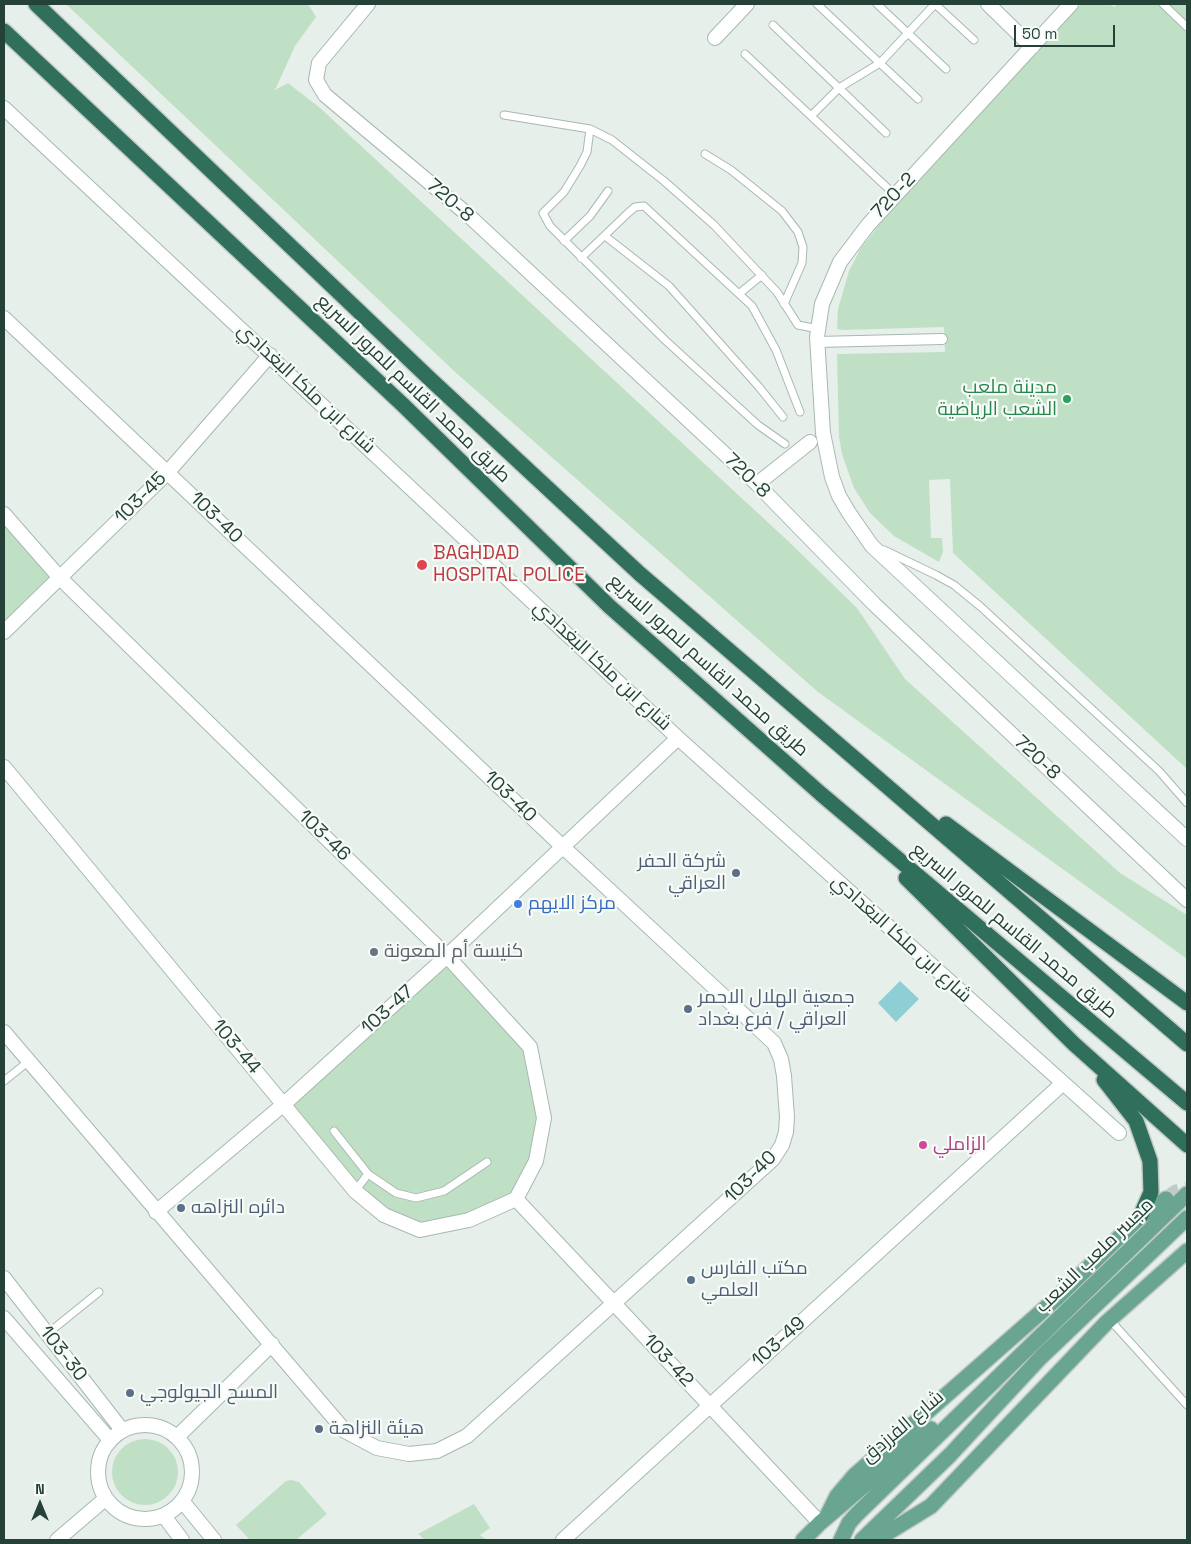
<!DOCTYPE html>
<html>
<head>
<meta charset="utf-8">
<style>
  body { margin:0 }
  #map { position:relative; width:1191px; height:1544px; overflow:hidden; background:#e6efea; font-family:"Space Grotesk",sans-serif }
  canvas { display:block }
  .frame { position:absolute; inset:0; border:5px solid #244237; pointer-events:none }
  .north { position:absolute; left:15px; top:1479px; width:50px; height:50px; -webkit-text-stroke:4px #f7fbf8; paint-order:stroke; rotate:0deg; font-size:14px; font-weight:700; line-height:20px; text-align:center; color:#244237 }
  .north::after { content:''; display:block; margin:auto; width:18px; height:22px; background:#244237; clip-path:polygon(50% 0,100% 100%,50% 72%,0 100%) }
  .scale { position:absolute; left:1014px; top:25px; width:101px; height:22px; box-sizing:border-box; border:2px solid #244237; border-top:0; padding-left:6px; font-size:15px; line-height:18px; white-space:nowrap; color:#244237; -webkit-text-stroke:4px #f7fbf8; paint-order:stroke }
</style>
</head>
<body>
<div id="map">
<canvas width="1191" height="1544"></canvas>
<div class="frame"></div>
<div class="north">N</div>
<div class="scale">50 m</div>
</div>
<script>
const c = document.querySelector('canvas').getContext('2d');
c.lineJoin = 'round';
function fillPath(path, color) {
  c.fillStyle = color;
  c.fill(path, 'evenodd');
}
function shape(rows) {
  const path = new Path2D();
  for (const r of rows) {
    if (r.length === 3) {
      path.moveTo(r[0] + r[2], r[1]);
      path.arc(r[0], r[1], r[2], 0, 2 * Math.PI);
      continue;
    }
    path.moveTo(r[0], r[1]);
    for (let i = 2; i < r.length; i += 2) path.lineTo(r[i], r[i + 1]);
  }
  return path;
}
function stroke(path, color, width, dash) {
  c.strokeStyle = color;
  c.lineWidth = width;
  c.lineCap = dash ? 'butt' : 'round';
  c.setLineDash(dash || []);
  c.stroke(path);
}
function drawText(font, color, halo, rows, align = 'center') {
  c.font = font + ' "Space Grotesk",Cairo,sans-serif';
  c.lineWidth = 4.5;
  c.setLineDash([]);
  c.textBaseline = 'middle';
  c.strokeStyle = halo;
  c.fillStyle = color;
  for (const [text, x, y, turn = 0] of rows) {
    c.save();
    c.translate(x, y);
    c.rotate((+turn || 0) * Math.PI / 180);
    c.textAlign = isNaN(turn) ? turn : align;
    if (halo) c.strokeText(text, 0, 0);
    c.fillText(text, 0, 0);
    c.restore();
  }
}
fillPath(shape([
  [66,4,308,4,316,17,295,46,275,90,288,83,320,108,788,541,857,608,905,679,1120,873,1187,915,1187,959,818,692,454,371],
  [1081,4,1110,4,1114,7,1117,4,1187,4,1187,769,953,553,950,479,929,480,931,538,942,538,943,552,939,562,894,536,870,513,854,488,842,454,839,437,837,354,945,352,944,327,843,330,837,329,838,309,849,271,861,248,883,220],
  [4,514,60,578,4,632],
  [444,966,480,993,530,1047,544,1118,516,1199,426,1235,355,1191,284,1104],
  [145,1472,33],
  [291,1480,299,1482,327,1514,296,1540,250,1540,236,1525,286,1481],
  [474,1504,490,1528,480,1535,487,1540,425,1540,418,1534]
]), '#bfe0c5');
fillPath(shape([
  [900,981,919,999,896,1022,878,1003]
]), '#8dcfd4');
stroke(shape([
  [1166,1199,1176,1192,1187,1189]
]), '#bfccc6', 15, [15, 8]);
const service = shape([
  [817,4,918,99],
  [877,4,946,69],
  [935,4,974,40],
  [1163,4,1187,27],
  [773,25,886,133],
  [745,54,895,195],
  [504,115,590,129,612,140,664,181,714,225,777,292,798,325,818,329],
  [811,116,839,88,880,63,935,4],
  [590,129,587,152,580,166,564,192,543,213,550,226,665,340,758,425,785,444],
  [705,154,731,170,782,211,798,232,803,247,802,263,784,304],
  [605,236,669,286,759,387,783,417],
  [564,241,590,216,608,191],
  [581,258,628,213,635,207,644,206,752,306,776,350,800,412],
  [740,293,762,275],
  [884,550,936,575,954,585,981,607,1159,771,1187,803],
  [4,1081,29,1061],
  [334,1131,368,1174,396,1193,416,1198,444,1191,487,1162],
  [355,1191,368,1174],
  [1110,1320,1187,1405],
  [47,1334,99,1292]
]);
const pedestrian = shape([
  [817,342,942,339]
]);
const minor = shape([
  [368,4,319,63,316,80,325,95,467,214,757,484,874,604,1187,900],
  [988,4,1032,47],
  [1071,4,868,225,840,262,822,304,817,337,823,433,832,477,839,496,849,513,872,546,1187,839],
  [715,38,747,4],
  [4,108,678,738,1119,1133],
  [4,318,563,847,774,1043,781,1059,784,1076,787,1117,786,1132,782,1145,773,1159,467,1436,437,1451,409,1454,377,1448,345,1431,4,1032],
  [757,484,810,442],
  [4,514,60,578,447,956,530,1047,544,1118,536,1161,516,1199],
  [4,632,168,472,270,355],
  [4,767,355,1191,384,1215,420,1230,469,1220,516,1199],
  [516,1199,820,1523],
  [156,1212,284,1104,447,956,678,738],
  [4,1278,122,1430],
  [4,1318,110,1440],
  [145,1472,47],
  [177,1437,272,1344],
  [183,1502,214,1540],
  [164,1516,182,1540],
  [57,1540,105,1499],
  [563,1540,1062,1084]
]);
const primary = shape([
  [826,1518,837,1496,854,1476,1058,1297,1140,1217,1166,1199],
  [803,1540,820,1523,931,1429],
  [841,1540,849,1523,857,1514,1187,1194],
  [862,1540,950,1455,1041,1357,1187,1218],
  [876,1540,931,1506,1107,1322,1187,1251]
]);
const motorway = shape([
  [36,4,430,379,640,574,1187,1044],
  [4,31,402,404,609,606,821,794,1187,1103],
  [946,824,1187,1003],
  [906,878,1074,1044,1187,1145],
  [1104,1080,1136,1121,1150,1161,1151,1192,1140,1217]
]);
stroke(service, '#a8b8b1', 9);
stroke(pedestrian, '#a8b8b1', 12);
stroke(minor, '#a8b8b1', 16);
stroke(primary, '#c2cac7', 18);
stroke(motorway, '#c2cac7', 18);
stroke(service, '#fff', 7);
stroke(pedestrian, '#fff', 10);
stroke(minor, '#fff', 14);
stroke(primary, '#6aa591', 15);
stroke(motorway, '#2f6f5c', 15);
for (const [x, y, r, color] of [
  [1067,399,5,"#2e9e5b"],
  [422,565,6,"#e0444e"],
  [736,873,5,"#5c6f8a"],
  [518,904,5,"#3f7fe0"],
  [374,952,5,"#6b7280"],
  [688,1009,5,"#5c6f8a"],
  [923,1145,5,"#d1479c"],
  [181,1208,5,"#5c6f8a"],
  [691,1280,5,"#5c6f8a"],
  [130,1393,5,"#5c6f8a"],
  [319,1429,5,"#5c6f8a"]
]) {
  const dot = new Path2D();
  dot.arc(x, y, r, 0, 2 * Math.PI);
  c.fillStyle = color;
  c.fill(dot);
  stroke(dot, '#f7fbf8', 2);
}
drawText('19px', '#244237', '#f7fbf8', [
  ["720-2",894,196,-47],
  ["720-8",450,201,41],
  ["شارع ابن ملكا البغدادي",306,389,43],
  ["طريق محمد القاسم للمرور السريع",413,389,44],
  ["720-8",747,476,44],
  ["103-45",141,498,-45],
  ["103-40",216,518,44],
  ["شارع ابن ملكا البغدادي",602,666,43],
  ["طريق محمد القاسم للمرور السريع",708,666,42],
  ["720-8",1037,758,43],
  ["103-40",510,797,44],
  ["103-46",324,836,44],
  ["طريق محمد القاسم للمرور السريع",1014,931,40],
  ["شارع ابن ملكا البغدادي",901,939,42],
  ["103-47",388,1010,-42],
  ["103-44",236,1047,50],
  ["103-40",751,1177,-45],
  ["مجسر ملعب الشعب",1095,1256,-44],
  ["103-49",779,1342,-42],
  ["103-30",63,1354,52],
  ["103-42",668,1361,47],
  ["شارع الفرزدق",903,1427,-40]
]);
drawText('19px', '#27864d', '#f7fbf8', [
  ["مدينة ملعب",1057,388],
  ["الشعب الرياضية",1057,410]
], 'right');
drawText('19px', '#be3a42', '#f7fbf8', [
  ["BAGHDAD",433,554],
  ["HOSPITAL POLICE",433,576]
], 'left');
drawText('19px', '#4e5e75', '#f7fbf8', [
  ["شركة الحفر",726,862,"right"],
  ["العراقي",726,884,"right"],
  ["جمعية الهلال الاحمر",698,998],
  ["العراقي / فرع بغداد",698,1020],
  ["دائره النزاهه",191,1208],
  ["مكتب الفارس",701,1269],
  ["العلمي",701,1291],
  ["المسح الجيولوجي",140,1393],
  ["هيئة النزاهة",329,1429]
], 'left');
drawText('19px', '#366cbe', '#f7fbf8', [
  ["مركز الايهم",528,904]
], 'left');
drawText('19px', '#5b616d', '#f7fbf8', [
  ["كنيسة أم المعونة",384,952]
], 'left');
drawText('19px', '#b23c85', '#f7fbf8', [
  ["الزاملي",933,1145]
], 'left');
</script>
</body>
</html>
